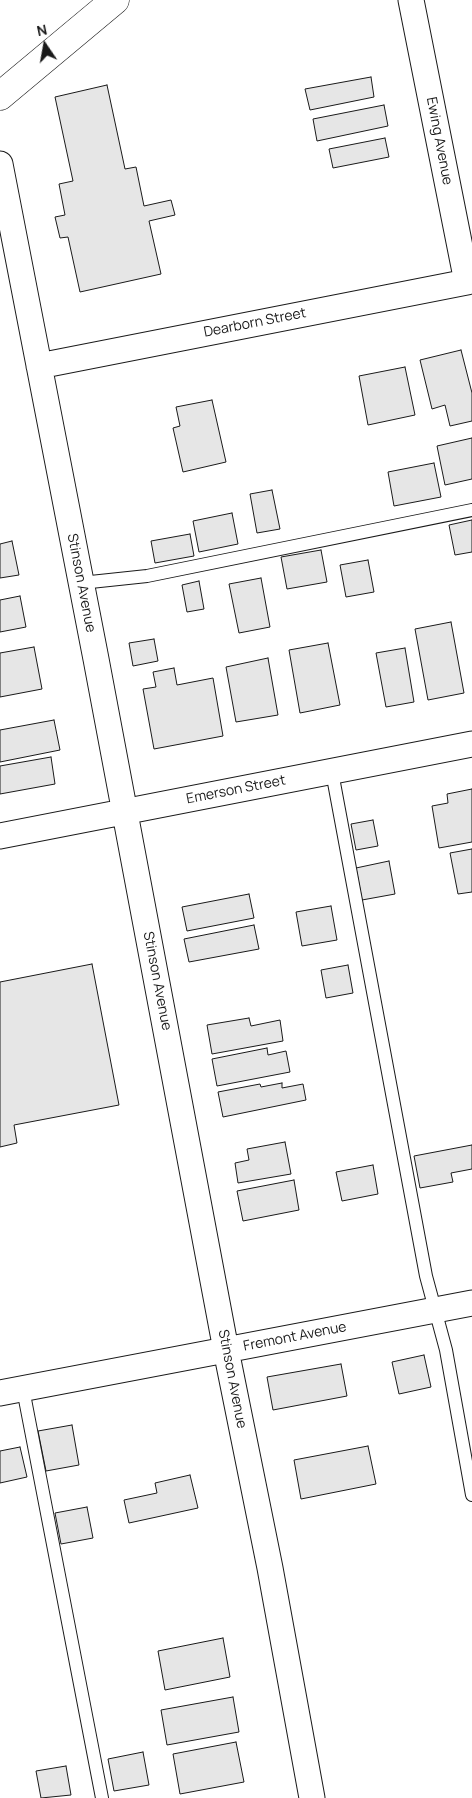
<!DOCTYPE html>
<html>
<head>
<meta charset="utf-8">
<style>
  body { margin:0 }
  #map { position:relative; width:472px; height:1798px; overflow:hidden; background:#fff; font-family:Manrope,sans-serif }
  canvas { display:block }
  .north { position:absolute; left:20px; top:20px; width:50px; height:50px; -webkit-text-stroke:4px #fff; paint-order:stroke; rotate:348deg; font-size:14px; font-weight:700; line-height:20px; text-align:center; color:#1a1a1a }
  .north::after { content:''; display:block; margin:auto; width:18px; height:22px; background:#1a1a1a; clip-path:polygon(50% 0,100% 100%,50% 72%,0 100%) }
</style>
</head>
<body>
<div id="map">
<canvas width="472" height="1798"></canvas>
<div class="north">N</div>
</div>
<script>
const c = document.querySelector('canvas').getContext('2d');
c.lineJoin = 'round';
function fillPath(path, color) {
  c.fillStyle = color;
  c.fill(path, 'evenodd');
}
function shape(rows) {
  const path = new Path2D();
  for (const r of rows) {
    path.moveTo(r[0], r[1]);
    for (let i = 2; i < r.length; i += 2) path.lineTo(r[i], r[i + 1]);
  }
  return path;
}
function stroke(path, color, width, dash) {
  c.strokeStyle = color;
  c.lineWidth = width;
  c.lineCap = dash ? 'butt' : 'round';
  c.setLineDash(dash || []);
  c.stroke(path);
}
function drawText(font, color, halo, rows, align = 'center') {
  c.font = font + ' Manrope,sans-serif';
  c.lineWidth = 4;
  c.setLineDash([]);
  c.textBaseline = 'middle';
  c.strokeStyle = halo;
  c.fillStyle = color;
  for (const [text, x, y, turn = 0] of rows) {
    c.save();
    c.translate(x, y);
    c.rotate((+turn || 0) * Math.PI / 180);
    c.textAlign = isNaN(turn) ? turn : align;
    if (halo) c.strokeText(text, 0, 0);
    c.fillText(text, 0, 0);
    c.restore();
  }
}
const building = shape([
  [371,77,374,97,310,110,305,89,371,77],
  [107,85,125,169,136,167,144,206,171,200,175,215,149,221,161,274,80,292,68,237,60,238,55,217,65,215,59,184,73,181,55,97,107,85],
  [384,105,388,126,317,141,313,119,384,105],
  [385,138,389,157,333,168,329,149,385,138],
  [461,350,472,393,472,421,450,426,445,405,432,409,420,360,461,350],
  [405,367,415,415,368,425,359,376,405,367],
  [212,400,226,462,183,472,173,428,180,426,176,407,212,400],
  [472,438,472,479,445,485,437,446,472,438],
  [434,463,441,497,394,506,388,472,434,463],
  [272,490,280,529,257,533,250,494,272,490],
  [232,513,238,544,199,552,193,521,232,513],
  [472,520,472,552,455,555,449,525,472,520],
  [190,534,194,556,155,563,151,541,190,534],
  [12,541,19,575,0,578,0,544,12,541],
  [321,550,327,582,287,589,281,557,321,550],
  [368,560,374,592,346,597,340,565,368,560],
  [261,578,270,627,239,633,229,584,261,578],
  [199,581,204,609,187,612,182,585,199,581],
  [20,596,26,627,0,632,0,600,20,596],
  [451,622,464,693,428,700,415,629,451,622],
  [154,639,158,661,133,666,129,643,154,639],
  [328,643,340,705,300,713,289,650,328,643],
  [34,647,42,689,0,697,0,653,34,647],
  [405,648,414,702,386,707,376,653,405,648],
  [268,658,278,715,236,722,226,667,268,658],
  [174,668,177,685,213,678,223,736,154,749,143,689,156,687,153,672,174,668],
  [54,720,60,750,0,762,0,730,54,720],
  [51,757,55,784,0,794,0,766,51,757],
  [472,789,472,842,439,848,432,806,448,803,447,794,472,789],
  [373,820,378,846,356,850,351,824,373,820],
  [472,849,472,892,458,894,450,853,472,849],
  [389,861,395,894,362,900,356,868,389,861],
  [249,894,254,918,187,931,182,907,249,894],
  [331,906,337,940,302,946,296,912,331,906],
  [254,925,259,949,189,962,184,939,254,925],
  [92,964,119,1105,14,1125,17,1143,0,1147,0,982,92,964],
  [348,965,353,993,326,998,321,970,348,965],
  [249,1018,251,1026,280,1020,283,1041,212,1054,207,1025,249,1018],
  [267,1048,268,1055,286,1051,290,1072,217,1086,212,1059,267,1048],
  [282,1083,282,1088,303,1084,306,1100,223,1117,218,1092,260,1084,261,1087,282,1083],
  [285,1142,291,1174,238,1183,235,1163,249,1160,247,1149,285,1142],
  [472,1145,472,1169,451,1173,453,1182,420,1188,414,1156,472,1145],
  [373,1165,378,1194,342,1201,336,1172,373,1165],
  [294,1180,299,1210,243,1221,237,1191,294,1180],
  [424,1355,431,1387,399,1394,392,1362,424,1355],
  [341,1364,347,1396,273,1410,267,1377,341,1364],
  [72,1425,79,1465,46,1471,38,1431,72,1425],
  [368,1446,376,1484,301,1499,294,1460,368,1446],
  [20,1447,27,1477,0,1483,0,1451,20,1447],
  [190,1475,198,1508,129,1523,124,1500,157,1493,155,1483,190,1475],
  [87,1507,93,1538,61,1544,55,1513,87,1507],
  [223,1638,230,1677,165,1690,158,1651,223,1638],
  [233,1697,239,1732,167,1745,161,1710,233,1697],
  [236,1742,244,1782,180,1794,173,1754,236,1742],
  [143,1752,149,1785,114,1791,108,1759,143,1752],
  [66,1766,71,1795,41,1798,36,1771,66,1766]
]);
fillPath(building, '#e6e6e6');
stroke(building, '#1a1a1a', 1);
const service = shape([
  [81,583,147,576,472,510],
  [332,772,426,1276,446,1350,472,1495],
  [23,1389,102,1798]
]);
const minor = shape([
  [411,0,467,282],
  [0,164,96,659,226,1350,270,1568,312,1798],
  [39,366,472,281],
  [0,836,472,744],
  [0,1393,472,1303]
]);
const secondary = shape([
  [0,96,115,0]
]);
stroke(service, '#1a1a1a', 14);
stroke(minor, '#1a1a1a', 27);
stroke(secondary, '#1a1a1a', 29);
stroke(service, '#fff', 12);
stroke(minor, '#fff', 25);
stroke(secondary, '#fff', 28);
drawText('14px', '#1a1a1a', '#fff', [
  ["Ewing Avenue",439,141,79],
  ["Dearborn Street",255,323,-11],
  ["Stinson Avenue",81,583,79],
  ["Emerson Street",236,790,-11],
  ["Stinson Avenue",157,981,79],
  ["Fremont Avenue",295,1337,-11],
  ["Stinson Avenue",232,1379,79]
]);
</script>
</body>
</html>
